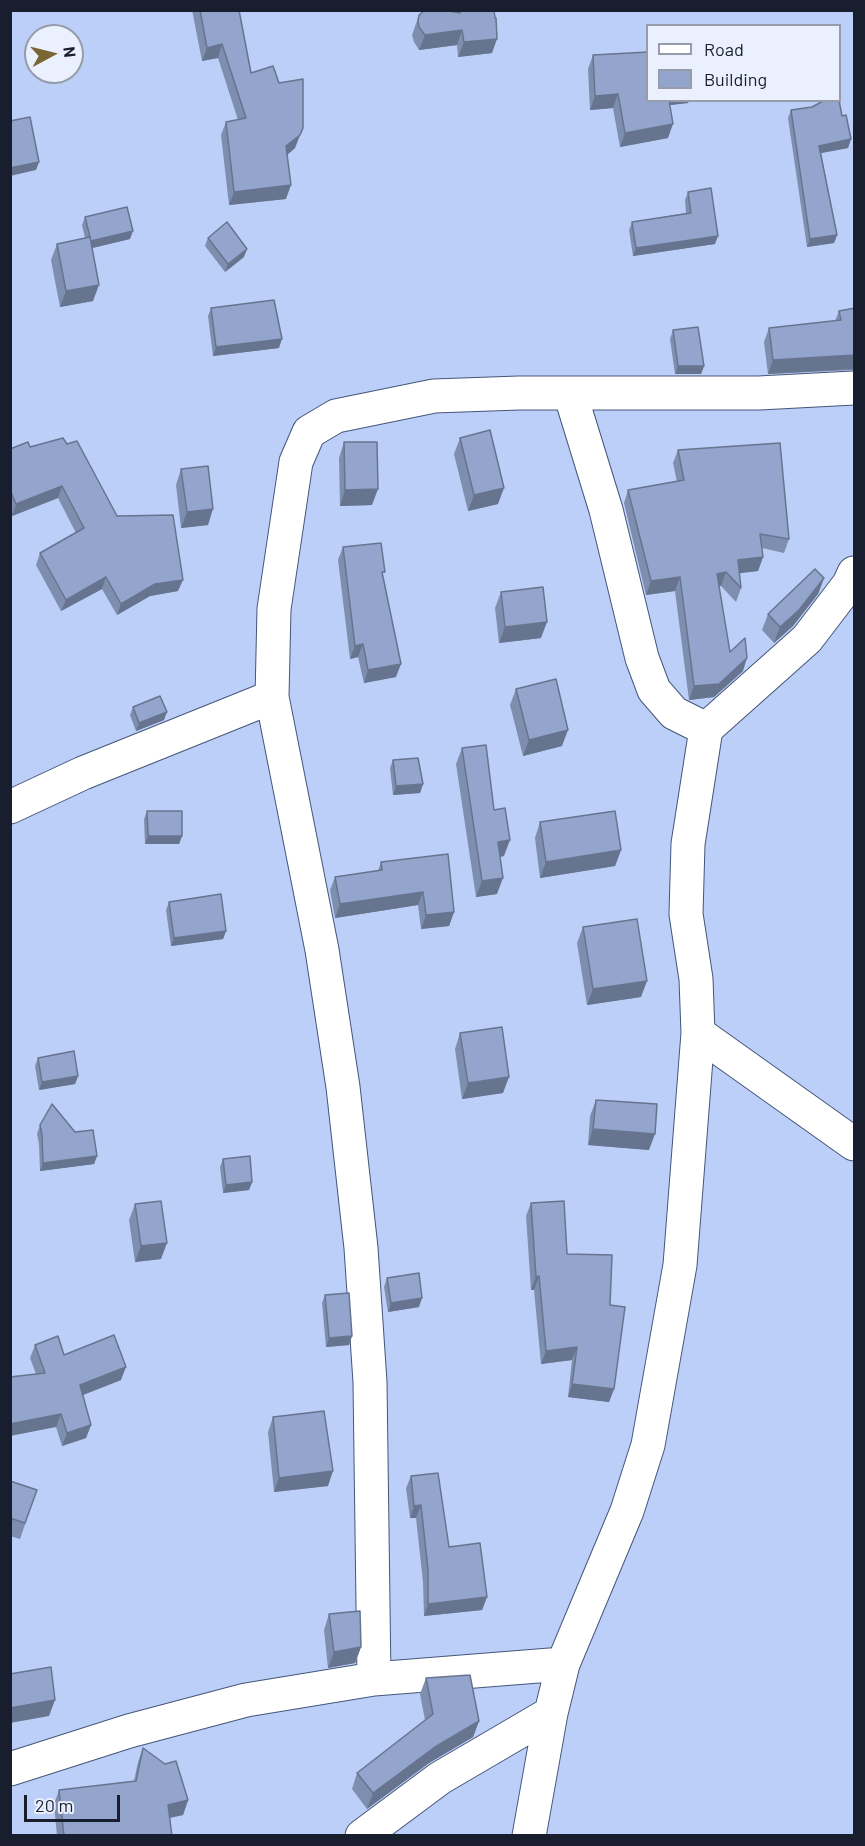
<!DOCTYPE html>
<html>
<head>
<meta charset="utf-8">
<style>
  body { margin:0 }
  #map { position:relative; width:865px; height:1846px; overflow:hidden; background:#bccff9; font-family:Barlow,sans-serif }
  canvas { display:block }
  .frame { position:absolute; inset:0; border:12px solid #181e2d; pointer-events:none }
  .legend { position:absolute; left:646px; top:24px; width:195px; height:78px; box-sizing:border-box; background:#eaf0fd; border:2px solid #969caa; margin:0; padding:8px 10px; list-style:none; font-size:18px; color:#181e2d }
  .legend li { display:flex; align-items:center; gap:12px; height:30px }
  .legend b { width:30px; border:2px solid #969caa }
  .north { position:absolute; left:24px; top:24px; width:60px; height:60px; box-sizing:border-box; background:#eaf0fd; border:2px solid #969caa; border-radius:50%; rotate:83deg; font-size:16px; font-weight:700; line-height:24px; text-align:center; color:#181e2d }
  .north::after { content:''; display:block; margin:auto; width:21px; height:27px; background:#7a6534; clip-path:polygon(50% 0,100% 100%,50% 72%,0 100%) }
  .scale { position:absolute; left:24px; top:1795px; width:96px; height:27px; box-sizing:border-box; border:3px solid #181e2d; border-top:0; padding-left:8px; font-size:18px; line-height:21px; white-space:nowrap; color:#181e2d; -webkit-text-stroke:4px #eaf0fd; paint-order:stroke }
</style>
</head>
<body>
<div id="map">
<canvas width="865" height="1846"></canvas>
<div class="frame"></div>
<ul class="legend">
<li><b style="height:8px;background:#fff"></b>Road</li>
<li><b style="height:16px;background:#93a5cc"></b>Building</li>
</ul>
<div class="north">N</div>
<div class="scale">20 m</div>
</div>
<script>
const c = document.querySelector('canvas').getContext('2d');
c.lineJoin = 'round';
function shape(rows) {
  const path = new Path2D();
  for (const r of rows) {
    path.moveTo(r[0], r[1]);
    for (let i = 2; i < r.length; i += 2) path.lineTo(r[i], r[i + 1]);
  }
  return path;
}
function stroke(path, color, width, dash) {
  c.strokeStyle = color;
  c.lineWidth = width;
  c.lineCap = dash ? 'butt' : 'round';
  c.setLineDash(dash || []);
  c.stroke(path);
}
function fillPath(path, color) {
  c.fillStyle = color;
  c.fill(path, 'evenodd');
}
const minor = shape([
  [570,393,606,510,642,658,654,690,674,713,706,729],
  [10,807,83,773,272,697],
  [698,1033,854,1144],
  [374,1679,370,1382,361,1248,343,1087,322,950,272,697,274,609,296,462,309,432,336,416,434,396,519,393,759,393,854,388],
  [10,1769,129,1731,246,1700,374,1679,563,1664],
  [362,1836,440,1778,551,1713],
  [529,1836,551,1713,563,1664,627,1511,648,1445,680,1265,698,1033,696,979,686,914,688,844,706,729,807,639,849,584,854,573]
]);
stroke(minor, '#465679', 35);
stroke(minor, '#fff', 33);
fillPath(shape([
  [192,10,239,10,251,73,295,148,287,155,286,199,229,205,221,135,226,122,238,120,218,58,202,61],
  [453,10,494,10,492,53,458,57,457,45,419,50,414,42,412,35,419,15,453,12],
  [593,55,648,100,689,100,688,103,670,105,668,138,620,147,613,108,590,110,588,69],
  [791,110,842,116,851,139,848,148,821,153,837,235,834,243,807,247,788,118],
  [688,192,715,244,633,256,629,230,632,222,686,213,685,200],
  [85,217,130,239,92,248,93,301,60,307,51,260,57,244,85,238,82,225],
  [208,238,244,257,225,272,205,246],
  [211,308,279,348,213,356,208,316],
  [855,308,855,370,768,374,764,342,769,328,835,321,839,311],
  [673,330,704,366,701,374,675,374,670,339],
  [460,438,498,504,468,511,454,454],
  [344,442,372,505,340,506,339,458],
  [67,444,117,516,178,591,150,596,117,615,102,589,61,611,36,565,40,553,76,533,58,498,12,516,10,512,10,449],
  [678,450,789,539,784,553,762,548,763,557,758,571,739,573,741,588,736,602,721,586,719,586,730,652,743,671,714,697,689,700,675,591,646,595,624,503,628,490,677,482,673,463],
  [181,469,208,525,181,528,176,485],
  [343,547,383,577,396,677,364,683,358,657,350,659,338,560],
  [824,578,818,594,793,626,774,643,762,630,768,614],
  [501,592,541,638,499,643,495,608],
  [516,689,562,746,523,756,510,705],
  [133,707,164,720,136,731,130,715],
  [462,748,494,810,504,856,500,857,497,894,476,897,456,764],
  [393,760,423,784,420,793,393,795,390,768],
  [147,811,182,836,179,844,145,844,144,819],
  [540,822,621,850,615,866,540,878,535,838],
  [381,862,454,912,449,926,421,929,418,905,335,918,330,890,335,877,378,871],
  [169,902,226,931,223,939,171,946,166,910],
  [583,927,641,997,587,1005,577,943],
  [460,1033,503,1093,462,1099,455,1049],
  [38,1058,78,1076,75,1084,39,1090,35,1066],
  [596,1100,649,1150,588,1145,590,1116],
  [40,1125,97,1156,94,1164,40,1171,39,1144,37,1134],
  [223,1159,252,1182,249,1190,223,1193,220,1167],
  [531,1203,567,1254,610,1305,614,1389,609,1402,568,1397,572,1360,541,1364,534,1290,531,1290,526,1216],
  [135,1204,161,1259,135,1262,129,1220],
  [387,1278,419,1307,388,1312,384,1287],
  [325,1295,352,1336,349,1345,326,1347,322,1303],
  [35,1345,64,1355,121,1380,83,1395,91,1425,86,1438,62,1446,56,1427,30,1358],
  [273,1417,328,1486,274,1492,268,1432],
  [411,1476,449,1547,487,1597,482,1610,424,1616,423,1582,416,1518,410,1518,406,1488],
  [10,1481,37,1490,20,1539,10,1536],
  [329,1614,361,1647,355,1663,328,1668,324,1630],
  [426,1678,479,1721,473,1737,429,1763,367,1809,352,1789,357,1773,425,1720,420,1694],
  [143,1748,188,1800,183,1815,170,1818,172,1836,57,1836,54,1804,59,1790,134,1781,138,1762]
]), '#7e8eaf');
fillPath(shape([
  [462,30,457,45,419,50,425,35],
  [497,39,492,53,458,57,464,42],
  [222,44,218,58,202,61,207,48],
  [618,94,613,108,590,110,595,96],
  [664,100,689,100,688,103,662,106],
  [673,124,668,138,620,147,625,133],
  [303,128,295,148,281,160,286,146],
  [851,139,848,148,816,154,819,146],
  [39,162,36,170,10,176,10,168],
  [291,185,286,199,229,205,234,192],
  [133,231,130,239,88,249,91,241],
  [837,235,834,243,807,247,810,239],
  [718,236,715,244,633,256,636,248],
  [247,249,244,257,225,272,228,264],
  [99,285,93,301,60,307,66,291],
  [282,339,279,348,213,356,216,347],
  [855,355,855,365,853,369,768,374,773,360],
  [678,366,704,366,701,374,675,374],
  [62,486,58,498,12,516,16,504],
  [504,488,498,504,468,511,474,495],
  [378,489,372,505,340,506,345,490],
  [213,509,208,525,181,528,187,512],
  [763,557,758,571,733,574,738,560],
  [726,572,721,586,712,587,717,574],
  [106,577,102,589,61,611,66,600],
  [680,577,675,591,646,595,651,581],
  [824,578,818,594,793,626,774,643,780,627],
  [183,580,178,591,150,596,117,615,121,604,155,584],
  [547,622,541,638,499,643,505,627],
  [363,644,358,657,350,659,355,646],
  [747,658,743,671,714,697,689,700,694,686],
  [401,664,396,677,364,683,368,670],
  [167,712,164,720,136,731,139,723],
  [568,730,562,746,523,756,529,740],
  [423,784,420,793,393,795,396,786],
  [148,836,182,836,179,844,145,844],
  [510,840,504,856,492,858,498,842],
  [621,850,615,866,540,878,546,862],
  [503,878,497,894,476,897,482,881],
  [423,892,418,905,335,918,340,904],
  [454,912,449,926,421,929,426,915],
  [226,931,223,939,171,946,174,938],
  [647,981,641,997,587,1005,593,989],
  [78,1076,75,1084,39,1090,42,1082],
  [509,1077,503,1093,462,1099,468,1083],
  [593,1129,655,1134,649,1150,588,1145],
  [97,1156,94,1164,40,1171,43,1163],
  [252,1182,249,1190,223,1193,226,1185],
  [167,1243,161,1259,135,1262,141,1246],
  [539,1276,534,1290,531,1290,536,1277],
  [422,1298,419,1307,388,1312,391,1303],
  [352,1336,349,1345,326,1347,329,1338],
  [577,1347,572,1360,541,1364,546,1351],
  [126,1367,121,1380,75,1398,80,1385],
  [572,1384,614,1389,609,1402,568,1397],
  [61,1414,56,1427,10,1436,10,1424],
  [91,1425,86,1438,62,1446,67,1433],
  [333,1471,328,1486,274,1492,279,1478],
  [421,1505,416,1518,410,1518,414,1506],
  [487,1597,482,1610,424,1616,428,1604],
  [361,1647,355,1663,328,1668,334,1652],
  [55,1700,49,1716,10,1723,10,1708],
  [479,1721,473,1737,429,1763,367,1809,373,1793,435,1747],
  [188,1800,183,1815,163,1819,168,1805]
]), '#67748f');
const building = shape([
  [200,10,239,10,251,73,273,66,279,83,303,79,303,128,300,135,286,146,291,185,234,192,226,122,246,118,222,44,207,48,200,10],
  [425,10,444,10,460,13,460,10,494,10,495,18,496,18,497,39,464,42,462,30,425,35,419,27,418,21,419,15,425,10],
  [648,52,648,100,669,100,673,124,625,133,618,94,595,96,593,55,648,52],
  [825,100,839,100,842,116,846,115,851,139,819,146,837,235,810,239,791,110,812,107,825,100],
  [30,117,39,162,10,168,10,121,30,117],
  [711,188,718,236,636,248,632,222,691,213,688,192,711,188],
  [127,207,133,231,91,241,85,217,127,207],
  [227,222,247,249,228,264,208,238,227,222],
  [90,237,99,285,66,291,57,244,90,237],
  [274,300,282,339,216,347,211,308,274,300],
  [855,308,855,355,773,360,769,328,841,320,839,311,855,308],
  [698,327,704,366,678,366,673,330,698,327],
  [490,430,504,488,474,495,460,438,490,430],
  [63,438,67,444,77,441,117,516,173,515,183,580,155,584,121,604,106,577,66,600,40,553,84,528,62,486,16,504,10,490,10,449,28,442,30,447,63,438],
  [344,442,377,442,378,489,345,490,344,442],
  [780,443,789,539,760,534,763,557,738,560,741,588,726,572,717,574,730,652,745,638,747,658,719,684,694,686,680,577,651,581,628,490,684,480,678,450,780,443],
  [208,466,213,509,187,512,181,469,208,466],
  [381,543,385,572,382,572,401,664,368,670,363,644,355,646,343,547,381,543],
  [815,569,824,578,799,610,780,627,768,614,815,569],
  [543,587,547,622,505,627,501,592,543,587],
  [556,679,568,730,529,740,516,689,556,679],
  [160,696,167,712,139,723,133,707,160,696],
  [486,745,494,810,505,808,510,840,498,842,503,878,482,881,462,748,486,745],
  [418,758,423,784,396,786,393,760,418,758],
  [147,811,182,811,182,836,148,836,147,811],
  [615,811,621,850,546,862,540,822,615,811],
  [448,854,454,912,426,915,423,892,340,904,335,877,382,870,381,862,448,854],
  [221,894,226,931,174,938,169,902,221,894],
  [637,919,647,981,593,989,583,927,637,919],
  [502,1027,509,1077,468,1083,460,1033,502,1027],
  [74,1051,78,1076,42,1082,38,1058,74,1051],
  [596,1100,657,1104,655,1134,593,1129,596,1100],
  [52,1104,75,1132,93,1130,97,1156,43,1163,42,1135,40,1125,52,1104],
  [250,1156,252,1182,226,1185,223,1159,250,1156],
  [161,1201,167,1243,141,1246,135,1204,161,1201],
  [564,1201,567,1254,612,1255,610,1305,625,1307,614,1389,572,1384,577,1347,546,1351,539,1276,536,1277,531,1203,564,1201],
  [419,1273,422,1298,391,1303,387,1278,419,1273],
  [349,1293,352,1336,329,1338,325,1295,349,1293],
  [114,1335,126,1367,80,1385,91,1425,67,1433,61,1414,10,1424,10,1377,45,1373,35,1345,58,1336,64,1355,114,1335],
  [324,1411,333,1471,279,1478,273,1417,324,1411],
  [438,1473,449,1547,480,1543,487,1597,428,1604,428,1570,421,1505,414,1506,411,1476,438,1473],
  [10,1481,37,1490,25,1523,10,1518,10,1481],
  [360,1611,361,1647,334,1652,329,1614,360,1611],
  [51,1667,55,1700,10,1708,10,1674,51,1667],
  [470,1675,479,1721,435,1747,373,1793,357,1773,433,1714,426,1678,470,1675],
  [143,1748,165,1764,176,1761,188,1800,168,1805,172,1836,64,1836,59,1790,136,1781,143,1748]
]);
fillPath(building, '#93a5cc');
stroke(building, '#67748f', 1.5);
</script>
</body>
</html>
